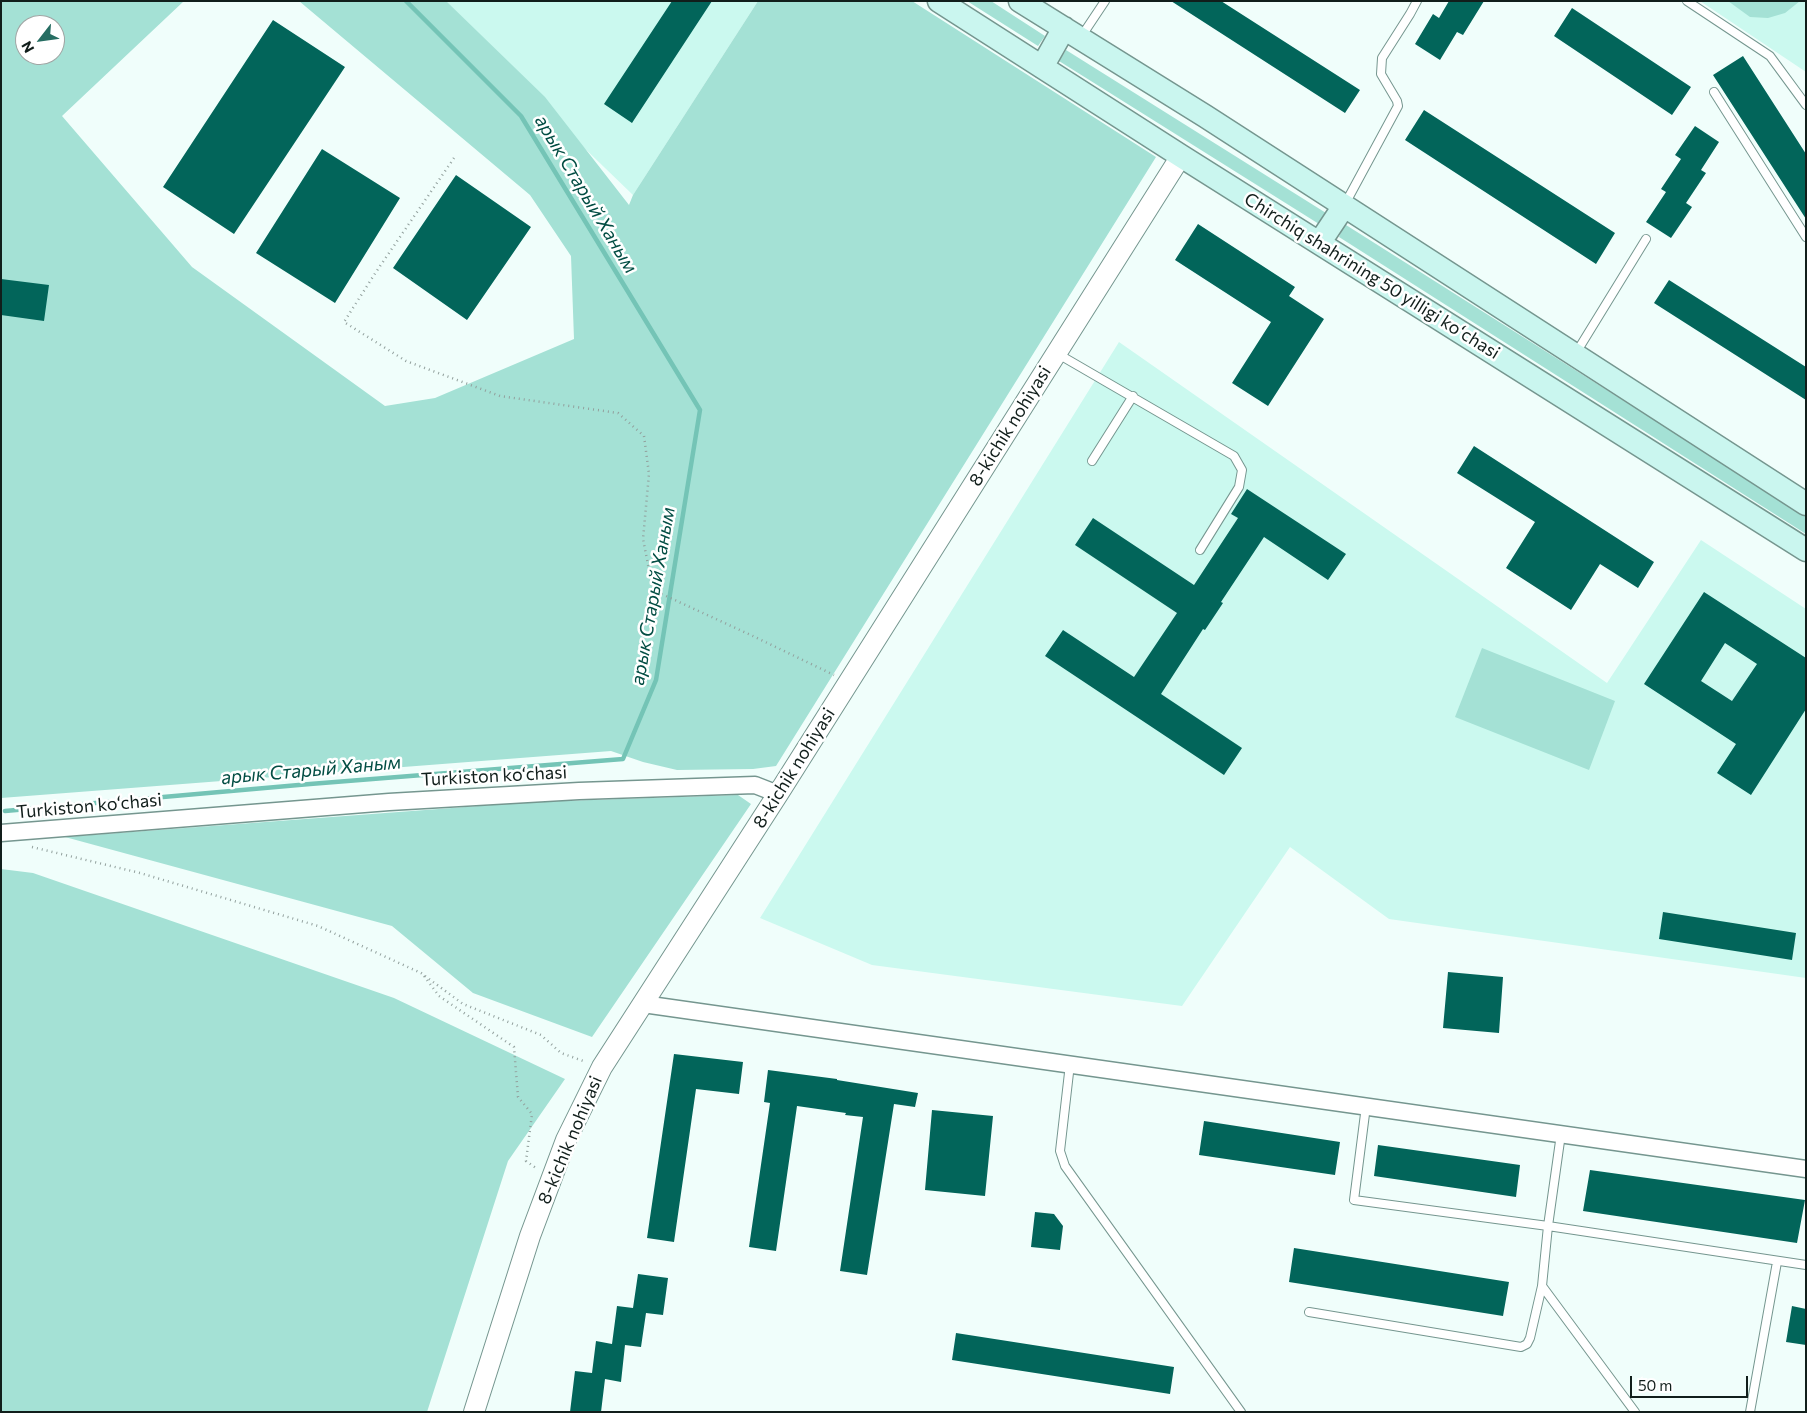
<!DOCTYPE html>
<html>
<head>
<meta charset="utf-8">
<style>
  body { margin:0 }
  #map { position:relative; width:1807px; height:1413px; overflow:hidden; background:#f0fefb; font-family:Commissioner,sans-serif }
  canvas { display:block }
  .frame { position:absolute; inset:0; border:2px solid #111e1b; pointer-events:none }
  .north { position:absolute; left:15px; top:15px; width:50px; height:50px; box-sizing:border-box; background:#fff; border:1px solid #a0a5a4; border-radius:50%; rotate:240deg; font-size:14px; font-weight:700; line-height:20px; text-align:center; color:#111e1b }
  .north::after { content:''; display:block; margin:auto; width:18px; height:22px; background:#266d62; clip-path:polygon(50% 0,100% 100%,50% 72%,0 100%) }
  .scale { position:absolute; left:1630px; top:1376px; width:118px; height:22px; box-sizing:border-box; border:2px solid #111e1b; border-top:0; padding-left:6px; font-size:15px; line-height:18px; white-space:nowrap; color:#111e1b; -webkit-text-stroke:4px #fff; paint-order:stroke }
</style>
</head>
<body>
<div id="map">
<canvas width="1807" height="1413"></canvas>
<div class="frame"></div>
<div class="north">N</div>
<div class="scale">50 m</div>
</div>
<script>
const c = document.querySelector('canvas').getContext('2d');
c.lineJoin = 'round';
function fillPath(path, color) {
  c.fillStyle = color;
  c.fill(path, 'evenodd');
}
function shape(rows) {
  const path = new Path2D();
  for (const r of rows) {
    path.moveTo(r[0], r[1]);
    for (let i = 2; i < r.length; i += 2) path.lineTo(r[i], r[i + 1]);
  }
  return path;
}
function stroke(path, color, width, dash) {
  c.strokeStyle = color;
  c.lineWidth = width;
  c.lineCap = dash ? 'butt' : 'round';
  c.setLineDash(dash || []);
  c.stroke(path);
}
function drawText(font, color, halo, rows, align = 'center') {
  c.font = font + ' Commissioner,sans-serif';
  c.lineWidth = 5;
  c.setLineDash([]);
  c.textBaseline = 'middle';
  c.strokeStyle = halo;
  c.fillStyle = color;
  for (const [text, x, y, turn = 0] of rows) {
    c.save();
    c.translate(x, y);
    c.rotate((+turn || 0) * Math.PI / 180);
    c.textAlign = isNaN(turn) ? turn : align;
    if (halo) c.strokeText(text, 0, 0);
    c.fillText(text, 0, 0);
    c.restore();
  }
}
fillPath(shape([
  [432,1,758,1,633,195],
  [1700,1,1806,1,1806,72],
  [1119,342,1607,683,1701,540,1806,609,1806,978,1389,919,1290,847,1182,1006,872,965,760,918]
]), '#cbf9ef');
fillPath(shape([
  [1,1,184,1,62,116,192,267,385,406,435,398,574,339,571,256,530,195,299,1,446,1,545,97,629,205,633,195,758,1,912,1,1156,157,776,766,753,769,677,770,643,762,611,751,1,798],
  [25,25,55,25,55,55,25,55],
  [967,1,991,1,1045,36,1038,46],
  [1728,1,1800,1,1785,13,1768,18,1750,17],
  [1066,50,1326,213,1319,224,1059,61],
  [1346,225,1806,516,1806,534,1339,237,1343,227],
  [1482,648,1615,701,1589,770,1455,717],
  [738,795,751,804,592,1037,473,993,392,926,65,837,532,802],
  [1,869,33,873,394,998,565,1079,508,1161,427,1412,1,1412]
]), '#a4e1d5');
stroke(shape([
  [5,811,310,784,623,759,656,680,700,410,521,116,406,1]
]), '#74c4b6', 4.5);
fillPath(shape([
  [672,1,712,1,632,123,604,104],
  [1171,1,1221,1,1360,90,1345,113],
  [1449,1,1484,1,1463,35,1457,32,1440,60,1415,44,1433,14,1439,18],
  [1572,8,1691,87,1672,115,1554,36],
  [273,20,345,67,234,234,163,187],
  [1743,56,1806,154,1806,219,1713,75],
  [1424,110,1615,233,1596,264,1405,140],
  [1695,126,1719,142,1701,170,1706,173,1686,203,1692,207,1671,238,1646,222,1666,192,1661,189,1681,159,1675,155],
  [322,149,400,198,335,303,256,253],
  [456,175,531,227,467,320,393,268],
  [1198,224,1295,287,1289,296,1324,319,1268,406,1232,383,1271,322,1175,260],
  [1,279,49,285,44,321,1,315],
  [1669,280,1806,367,1806,400,1654,303],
  [1474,446,1654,562,1638,588,1600,564,1571,610,1506,568,1535,522,1457,473],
  [1247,489,1346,554,1328,580,1264,537,1221,602,1223,603,1205,630,1203,629,1161,694,1242,748,1224,775,1045,656,1063,630,1134,677,1177,613,1075,545,1093,518,1194,585,1238,518,1231,514],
  [1704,592,1806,658,1806,709,1751,795,1717,773,1736,744,1644,684],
  [1725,643,1757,664,1732,701,1701,681],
  [1663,912,1796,933,1792,960,1659,939],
  [1448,972,1503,977,1499,1033,1443,1028],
  [674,1054,743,1062,739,1094,696,1089,674,1242,647,1238],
  [768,1070,837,1079,837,1080,918,1093,915,1107,894,1104,867,1275,840,1271,863,1117,845,1115,846,1113,797,1106,776,1251,749,1247,770,1103,764,1102],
  [932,1110,993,1116,985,1196,925,1190],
  [1204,1121,1340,1142,1335,1175,1199,1155],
  [1378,1145,1520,1165,1516,1197,1374,1176],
  [1590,1170,1805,1200,1797,1243,1583,1211],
  [1035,1212,1054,1214,1063,1226,1060,1250,1031,1247],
  [1294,1248,1509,1282,1503,1316,1289,1282],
  [638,1274,668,1278,663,1315,646,1313,641,1347,625,1345,621,1382,605,1379,601,1412,570,1412,575,1371,592,1373,596,1341,612,1344,617,1306,633,1308],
  [1792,1306,1806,1309,1806,1345,1786,1342],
  [956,1333,1174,1367,1170,1394,952,1360]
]), '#02655a');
const service = shape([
  [1687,1,1770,56,1806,105],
  [1081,37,1105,1],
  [1714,92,1806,237],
  [1345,204,1398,106,1397,101,1381,74,1382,58,1410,14,1417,1],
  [1576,353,1646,239],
  [1058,354,1234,456,1242,470,1239,487,1200,550],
  [1092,461,1133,396],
  [1070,1064,1060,1151,1065,1166,1241,1412],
  [1366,1106,1354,1200,1548,1226,1542,1286,1635,1412],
  [1561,1134,1548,1226,1806,1265],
  [1309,1312,1521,1347,1527,1344,1530,1338,1542,1286],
  [1750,1412,1777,1262]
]);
const minor = shape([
  [1,833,389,802,579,791,755,785,778,794],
  [643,1004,1806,1169]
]);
const tertiary = shape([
  [474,1412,530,1236,566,1140,602,1067,778,794,1181,156]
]);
const secondary = shape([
  [939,1,1181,156,1806,550],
  [1020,1,1205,116,1806,504],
  [1042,67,1064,28],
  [1320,242,1344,206]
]);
stroke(service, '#75968f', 10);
stroke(minor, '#75968f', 19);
stroke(tertiary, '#75968f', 22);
stroke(secondary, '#75968f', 25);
stroke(shape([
  [454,158,376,272,344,322,406,361,500,396,618,413,644,436,649,474,643,539,653,590,755,637,834,675],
  [32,847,140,873,318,926,421,973,463,1004,541,1035,561,1053,586,1062],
  [424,976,439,996,514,1047,518,1097,532,1114,526,1161,536,1168]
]), '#92a09d', 2.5, [1, 4]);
stroke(service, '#fff', 8);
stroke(minor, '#fff', 16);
stroke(tertiary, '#fff', 20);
stroke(secondary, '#caf6ef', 22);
drawText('18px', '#111e1b', '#fff', [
  ["Chirchiq shahrining 50 yilligi koʻchasi",1372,276,32],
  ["8-kichik nohiyasi",1010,426,-58],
  ["8-kichik nohiyasi",794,768,-58],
  ["Turkiston ko‘chasi",494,776,-3],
  ["Turkiston ko‘chasi",89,806,-5],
  ["8-kichik nohiyasi",570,1140,-67]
]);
drawText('italic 19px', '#024d43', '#fff', [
  ["арык Старый Ханым",586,194,59],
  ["арык Старый Ханым",653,596,-80],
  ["арык Старый Ханым",311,770,-5]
]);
</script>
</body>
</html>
